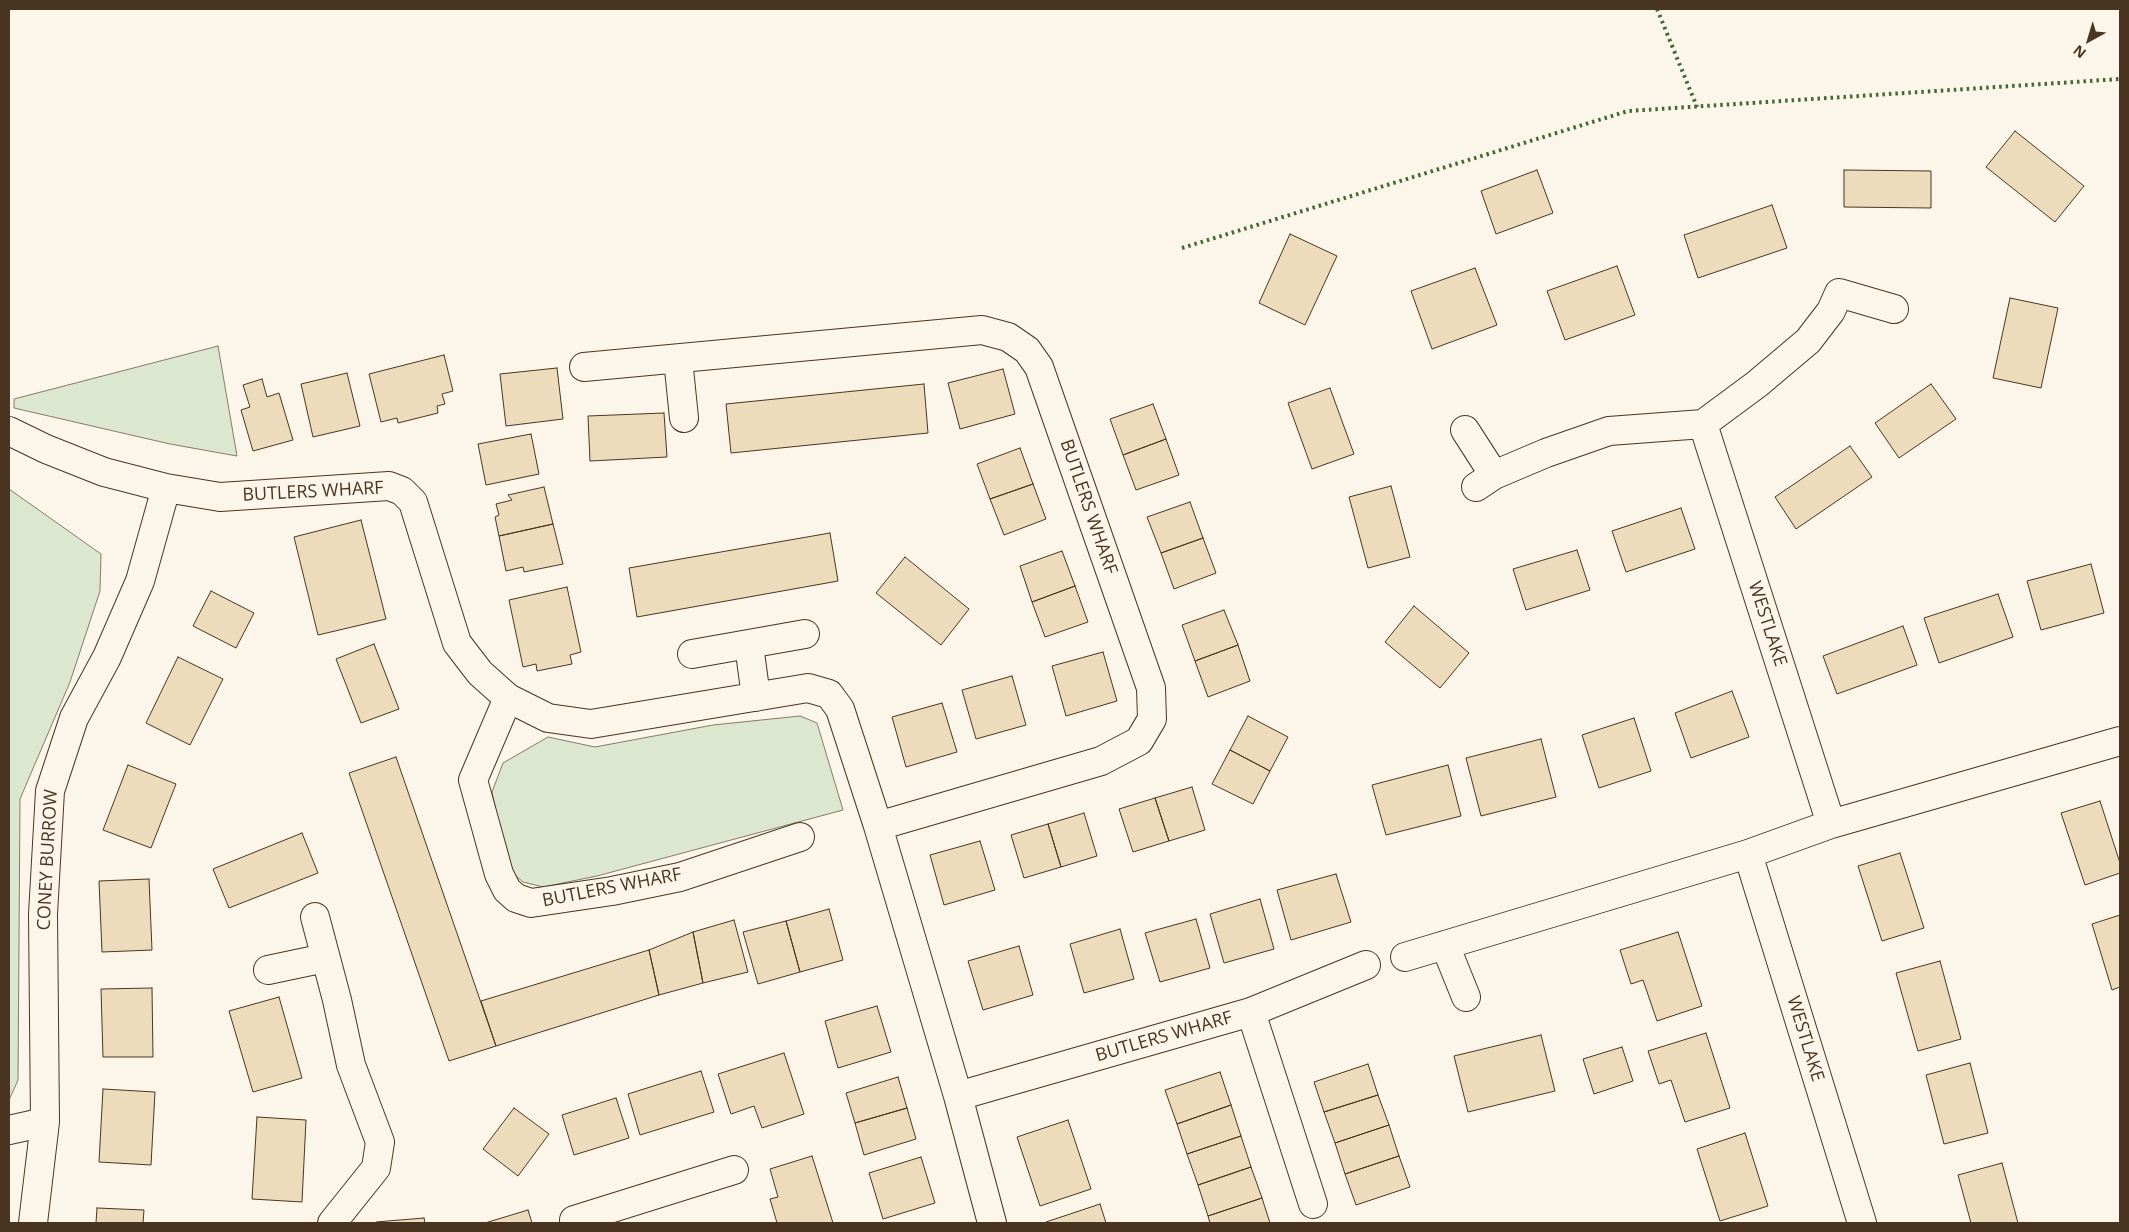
<!DOCTYPE html>
<html>
<head>
<meta charset="utf-8">
<style>
  body { margin:0 }
  #map { position:relative; width:2129px; height:1232px; overflow:hidden; background:#fbf6e9; font-family:"Open Sans",sans-serif }
  canvas { display:block }
  .frame { position:absolute; inset:0; border:10px solid #4a3520; pointer-events:none }
  .north { position:absolute; left:2064px; top:15px; width:50px; height:50px; -webkit-text-stroke:4px #fbf6e9; paint-order:stroke; rotate:219deg; font-size:14px; font-weight:700; line-height:20px; text-align:center; color:#4a3520 }
  .north::after { content:''; display:block; margin:auto; width:18px; height:22px; background:#4a3520; clip-path:polygon(50% 0,100% 100%,50% 72%,0 100%) }
</style>
</head>
<body>
<div id="map">
<canvas width="2129" height="1232"></canvas>
<div class="frame"></div>
<div class="north">N</div>
</div>
<script>
const c = document.querySelector('canvas').getContext('2d');
c.lineJoin = 'round';
function fillPath(path, color) {
  c.fillStyle = color;
  c.fill(path, 'evenodd');
}
function shape(rows) {
  const path = new Path2D();
  for (const r of rows) {
    path.moveTo(r[0], r[1]);
    for (let i = 2; i < r.length; i += 2) path.lineTo(r[i], r[i + 1]);
  }
  return path;
}
function stroke(path, color, width, dash) {
  c.strokeStyle = color;
  c.lineWidth = width;
  c.lineCap = dash ? 'butt' : 'round';
  c.setLineDash(dash || []);
  c.stroke(path);
}
function drawText(font, color, halo, rows, align = 'center') {
  c.font = font + ' "Open Sans",sans-serif';
  c.lineWidth = 4;
  c.setLineDash([]);
  c.textBaseline = 'middle';
  c.strokeStyle = halo;
  c.fillStyle = color;
  for (const [text, x, y, turn = 0] of rows) {
    c.save();
    c.translate(x, y);
    c.rotate((+turn || 0) * Math.PI / 180);
    c.textAlign = isNaN(turn) ? turn : align;
    if (halo) c.strokeText(text, 0, 0);
    c.fillText(text, 0, 0);
    c.restore();
  }
}
const green = shape([
  [218,346,237,456,170,444,14,408,14,399,218,346],
  [9,489,101,554,100,591,70,682,20,799,18,1080,9,1100,9,489],
  [800,716,817,723,843,810,597,876,543,887,523,882,508,869,492,792,503,763,548,737,595,747,713,725,800,716]
]);
fillPath(green, '#dce7d0');
stroke(green, '#887966', 1);
const building = shape([
  [2015,131,2084,186,2055,222,1986,167,2015,131],
  [1537,170,1553,213,1496,234,1481,191,1537,170],
  [1844,170,1931,171,1931,208,1844,207,1844,170],
  [1772,205,1787,248,1698,278,1684,235,1772,205],
  [1290,234,1337,256,1305,325,1259,303,1290,234],
  [1617,266,1635,315,1565,340,1547,291,1617,266],
  [1475,268,1497,325,1432,349,1411,291,1475,268],
  [2010,298,2058,308,2041,388,1993,378,2010,298],
  [444,355,453,391,442,394,445,404,437,406,438,413,398,423,397,418,381,422,369,374,444,355],
  [557,368,563,419,506,426,500,374,557,368],
  [1003,369,1015,414,960,429,948,383,1003,369],
  [347,373,360,426,313,437,301,384,347,373],
  [262,379,267,397,279,393,293,440,253,451,241,410,250,407,243,385,262,379],
  [924,384,928,433,731,453,726,404,924,384],
  [1931,384,1956,419,1899,458,1875,423,1931,384],
  [1330,388,1354,454,1312,469,1288,403,1330,388],
  [1153,404,1166,439,1123,455,1110,419,1153,404],
  [664,413,667,457,590,461,588,416,664,413],
  [531,434,539,474,486,485,478,444,531,434],
  [1166,439,1179,475,1136,490,1123,455,1166,439],
  [1850,446,1872,477,1796,529,1775,497,1850,446],
  [1020,448,1033,484,990,499,977,464,1020,448],
  [1033,484,1046,519,1004,535,990,499,1033,484],
  [1391,486,1410,557,1368,568,1349,497,1391,486],
  [544,487,553,524,499,536,495,517,499,515,496,504,512,500,508,495,544,487],
  [1190,502,1203,538,1161,553,1147,517,1190,502],
  [1681,508,1695,549,1626,572,1612,531,1681,508],
  [361,520,386,619,318,635,294,537,361,520],
  [553,524,563,564,524,572,523,567,506,571,499,536,553,524],
  [830,533,838,581,637,617,629,568,830,533],
  [1203,538,1216,573,1174,589,1161,553,1203,538],
  [1577,550,1590,590,1526,610,1513,569,1577,550],
  [1062,551,1075,586,1032,602,1020,566,1062,551],
  [905,557,969,609,941,645,876,593,905,557],
  [2091,564,2104,613,2041,630,2027,581,2091,564],
  [1075,586,1088,622,1045,637,1032,602,1075,586],
  [567,587,581,652,570,655,572,664,537,671,536,664,523,667,509,600,567,587],
  [211,591,254,613,236,648,193,626,211,591],
  [1998,594,2013,637,1939,663,1924,618,1998,594],
  [1414,606,1469,653,1440,688,1385,642,1414,606],
  [1224,610,1238,645,1195,661,1182,625,1224,610],
  [1903,626,1917,665,1837,694,1823,656,1903,626],
  [374,644,399,709,361,723,336,659,374,644],
  [1238,645,1250,681,1208,697,1195,661,1238,645],
  [1103,652,1117,701,1066,716,1052,666,1103,652],
  [178,657,223,679,190,745,146,723,178,657],
  [1012,676,1026,725,976,739,962,690,1012,676],
  [1732,691,1749,737,1691,758,1675,713,1732,691],
  [942,703,957,752,906,767,892,717,942,703],
  [1248,716,1288,737,1270,771,1230,750,1248,716],
  [1634,718,1651,771,1599,788,1582,735,1634,718],
  [1541,739,1556,797,1481,816,1466,758,1541,739],
  [1230,750,1270,771,1253,804,1212,784,1230,750],
  [396,757,496,1046,449,1061,349,773,396,757],
  [128,765,176,784,151,848,103,830,128,765],
  [1448,765,1461,816,1386,835,1372,785,1448,765],
  [1192,787,1205,830,1169,841,1155,798,1192,787],
  [1155,798,1169,841,1133,852,1119,809,1155,798],
  [2100,801,2120,863,2120,873,2085,885,2061,813,2100,801],
  [1084,813,1097,856,1061,867,1048,824,1084,813],
  [1048,824,1061,867,1024,878,1011,835,1048,824],
  [302,833,318,873,229,908,213,869,302,833],
  [980,841,995,890,944,905,930,855,980,841],
  [1900,853,1924,928,1882,941,1858,866,1900,853],
  [1336,874,1351,922,1291,940,1277,890,1336,874],
  [149,879,152,950,102,952,99,881,149,879],
  [1260,899,1274,949,1224,963,1210,914,1260,899],
  [829,909,843,960,800,972,786,921,829,909],
  [2120,915,2120,987,2112,990,2092,924,2120,915],
  [1196,919,1210,968,1160,982,1145,933,1196,919],
  [734,920,748,972,703,983,693,932,734,920],
  [786,921,800,972,758,984,743,932,786,921],
  [1120,929,1134,979,1084,993,1070,944,1120,929],
  [693,932,703,983,659,995,649,950,693,932],
  [1678,932,1702,1006,1657,1021,1643,980,1631,984,1620,950,1678,932],
  [1019,946,1033,995,983,1010,968,961,1019,946],
  [649,950,659,995,496,1046,481,1001,649,950],
  [1940,961,1961,1039,1918,1051,1896,973,1940,961],
  [152,988,153,1057,103,1057,101,989,152,988],
  [279,997,302,1078,253,1092,229,1011,279,997],
  [877,1006,891,1052,838,1068,825,1021,877,1006],
  [1706,1033,1730,1108,1685,1122,1671,1080,1659,1084,1648,1051,1706,1033],
  [1541,1035,1555,1091,1468,1112,1454,1056,1541,1035],
  [1622,1047,1633,1081,1594,1094,1583,1059,1622,1047],
  [784,1053,804,1114,762,1128,754,1106,731,1114,718,1074,784,1053],
  [1970,1063,1988,1133,1944,1144,1926,1075,1970,1063],
  [1368,1064,1378,1095,1324,1112,1314,1082,1368,1064],
  [701,1071,714,1112,640,1135,628,1094,701,1071],
  [1220,1072,1231,1105,1177,1124,1165,1090,1220,1072],
  [898,1077,907,1108,855,1123,846,1093,898,1077],
  [103,1089,155,1092,151,1165,99,1162,103,1089],
  [1378,1095,1389,1125,1335,1143,1324,1112,1378,1095],
  [616,1098,629,1138,574,1155,562,1115,616,1098],
  [1231,1105,1241,1136,1187,1154,1177,1124,1231,1105],
  [514,1108,549,1134,518,1176,483,1149,514,1108],
  [907,1108,916,1139,864,1155,855,1123,907,1108],
  [257,1117,306,1120,302,1202,252,1199,257,1117],
  [1068,1120,1091,1189,1040,1206,1017,1137,1068,1120],
  [1389,1125,1399,1156,1345,1174,1335,1143,1389,1125],
  [1745,1133,1768,1206,1720,1221,1697,1149,1745,1133],
  [1241,1136,1251,1167,1198,1185,1187,1154,1241,1136],
  [812,1156,833,1223,777,1223,770,1199,778,1197,770,1169,812,1156],
  [1399,1156,1410,1187,1356,1205,1345,1174,1399,1156],
  [921,1157,935,1203,883,1219,869,1173,921,1157],
  [2002,1163,2018,1223,1971,1223,1958,1175,2002,1163],
  [1251,1167,1262,1198,1208,1216,1198,1185,1251,1167],
  [1262,1198,1270,1223,1210,1223,1208,1216,1262,1198],
  [1100,1204,1106,1223,1047,1223,1046,1222,1100,1204],
  [97,1208,144,1210,143,1223,96,1223,97,1208],
  [528,1210,532,1223,485,1223,528,1210],
  [424,1218,425,1223,376,1223,376,1222,424,1218]
]);
fillPath(building, '#ecdcbc');
stroke(building, '#4a3520', 1);
const street = shape([
  [678,359,684,418],
  [584,367,982,330,1008,337,1027,350,1039,367,1151,688,1152,719,1139,741,1101,761,878,826],
  [1703,424,1831,824],
  [1465,430,1494,475],
  [9,431,46,449,104,472,166,488,220,497,389,486,402,491,413,502,457,643,480,673,508,698,548,718,591,724,808,688,829,694,840,709,878,826,958,1096,992,1223],
  [1476,487,1494,475,1546,453,1609,431,1703,424,1757,384,1808,341,1831,311,1839,293,1894,309],
  [749,645,756,697],
  [692,654,805,634],
  [508,698,473,780,499,874,507,890,516,898,531,903,612,891,680,877,800,837],
  [1748,854,1862,1223],
  [315,917,337,1000,351,1065,380,1142,376,1168,332,1223],
  [1445,945,1466,997],
  [1405,957,1748,854,1831,824,2120,741],
  [268,970,325,958],
  [1251,1012,1313,1204],
  [958,1096,1251,1012,1366,965],
  [9,1130,45,1122],
  [574,1220,734,1170],
  [33,1223,45,1122,43,914,50,791,74,718,107,657,140,581,166,488]
]);
stroke(street, '#4a3520', 30);
stroke(street, '#fbf6e9', 28);
stroke(shape([
  [1657,9,1697,107],
  [1182,248,1628,111,2120,79]
]), '#436837', 4, [2.5, 4]);
drawText('18px', '#4a3520', '#fbf6e9', [
  ["BUTLERS WHARF",313,492,-3],
  ["BUTLERS WHARF",1088,507,71],
  ["WESTLAKE",1767,624,72],
  ["CONEY BURROW",48,860,-87],
  ["BUTLERS WHARF",612,888,-11],
  ["BUTLERS WHARF",1164,1037,-16],
  ["WESTLAKE",1805,1039,73]
]);
</script>
</body>
</html>
